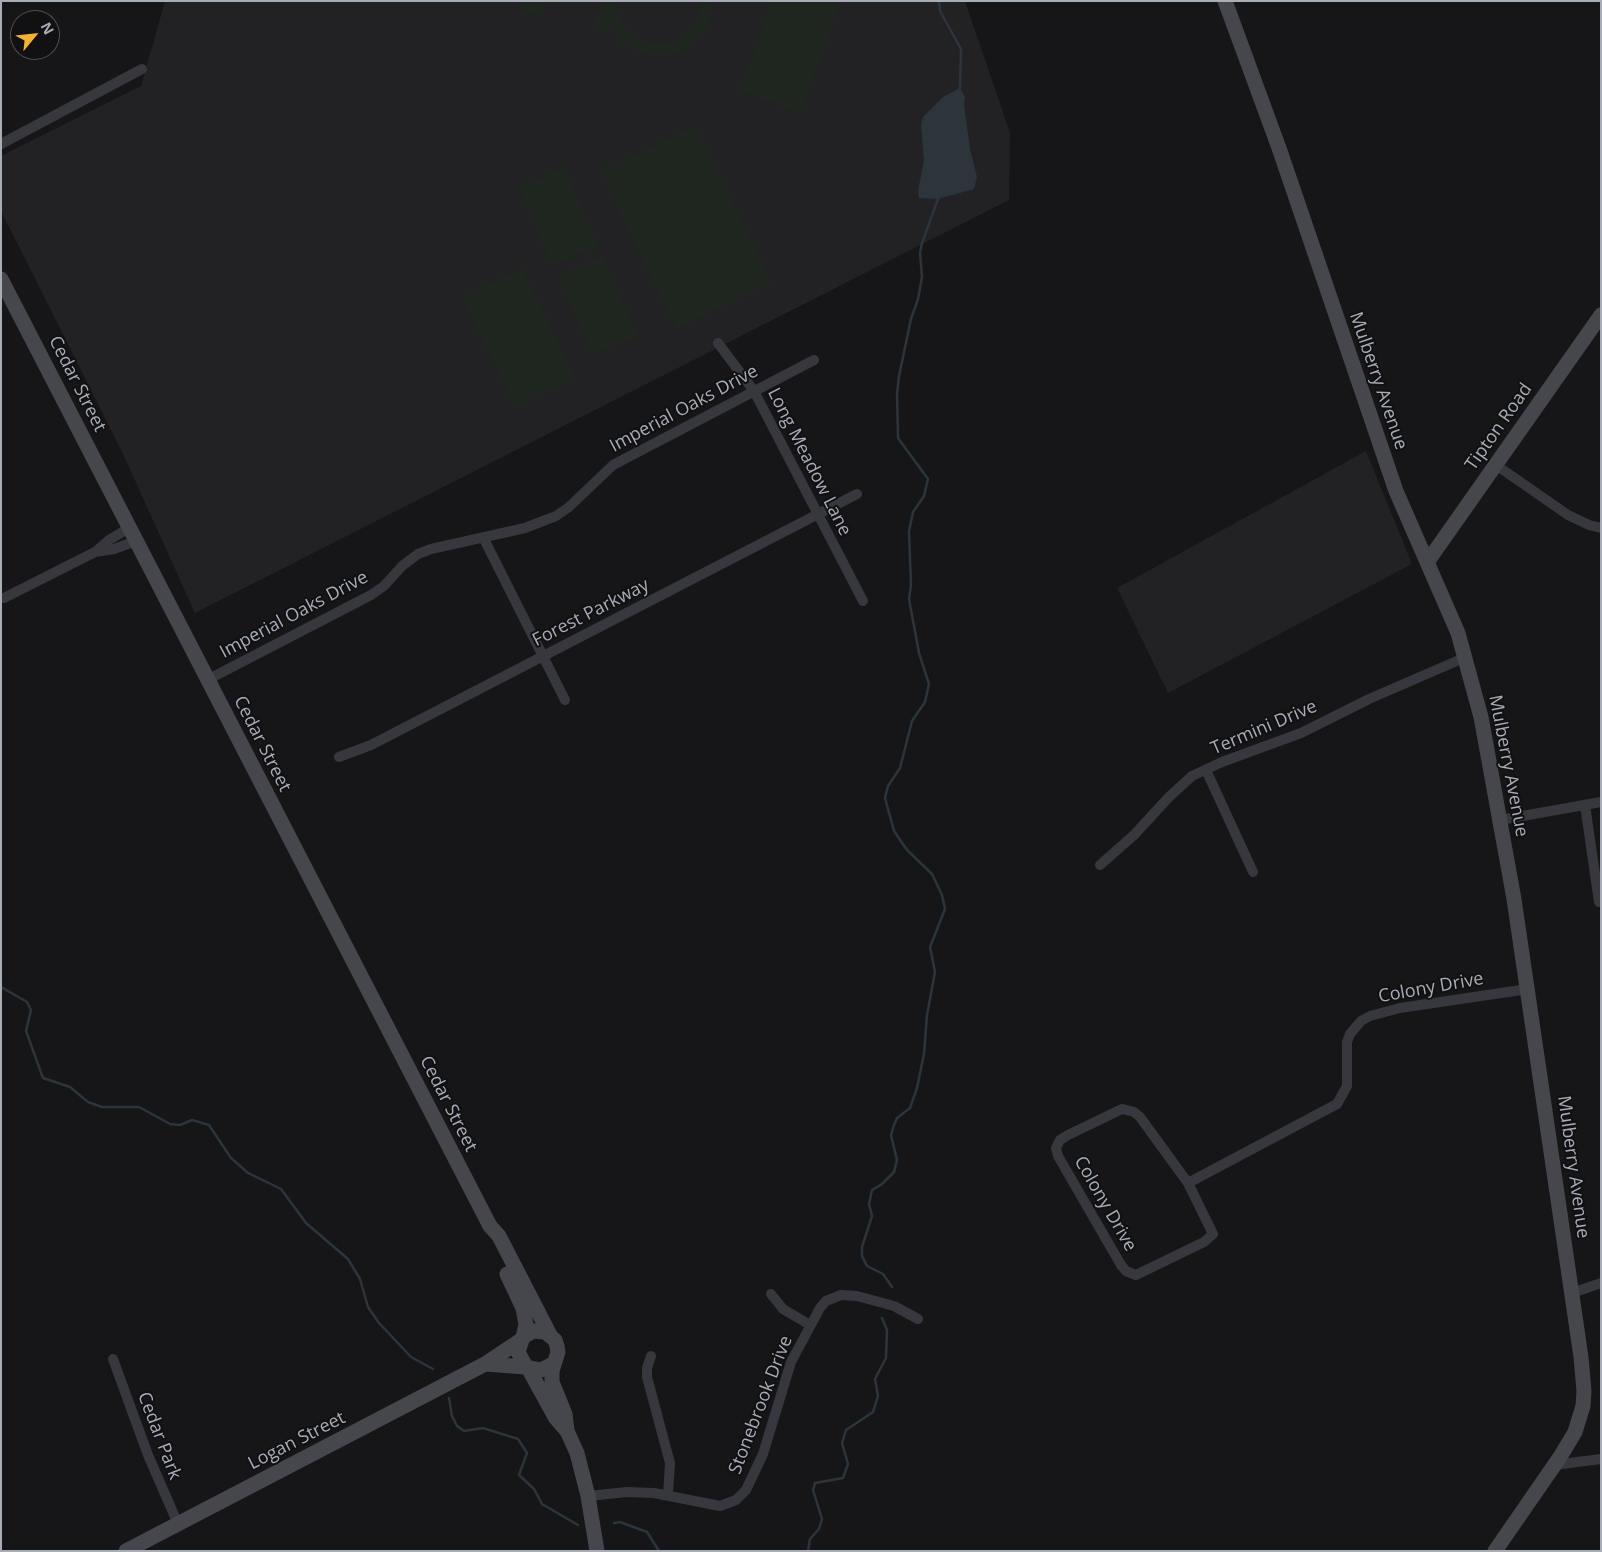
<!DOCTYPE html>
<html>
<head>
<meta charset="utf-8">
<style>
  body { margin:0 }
  #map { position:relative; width:1602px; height:1552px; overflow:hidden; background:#161618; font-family:"Open Sans",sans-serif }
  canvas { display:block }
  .frame { position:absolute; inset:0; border:2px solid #a8adb8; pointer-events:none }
  .north { position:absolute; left:10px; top:10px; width:50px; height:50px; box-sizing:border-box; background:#111113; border:1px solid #4d4f55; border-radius:50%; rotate:62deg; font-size:14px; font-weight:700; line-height:20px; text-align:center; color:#a8adb8 }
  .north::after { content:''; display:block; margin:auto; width:18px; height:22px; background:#f2b134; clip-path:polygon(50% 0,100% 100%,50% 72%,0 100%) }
</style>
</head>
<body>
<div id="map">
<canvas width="1602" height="1552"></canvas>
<div class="frame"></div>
<div class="north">N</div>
</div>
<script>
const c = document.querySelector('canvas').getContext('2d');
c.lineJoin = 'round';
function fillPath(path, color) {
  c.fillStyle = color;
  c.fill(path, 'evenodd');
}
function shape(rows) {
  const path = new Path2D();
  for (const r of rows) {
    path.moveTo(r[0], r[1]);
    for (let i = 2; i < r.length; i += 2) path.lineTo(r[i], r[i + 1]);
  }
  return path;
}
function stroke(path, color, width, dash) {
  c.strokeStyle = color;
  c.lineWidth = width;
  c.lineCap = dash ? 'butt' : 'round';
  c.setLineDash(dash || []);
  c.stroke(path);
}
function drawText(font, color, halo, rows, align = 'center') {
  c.font = font + ' "Open Sans",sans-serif';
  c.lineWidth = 4;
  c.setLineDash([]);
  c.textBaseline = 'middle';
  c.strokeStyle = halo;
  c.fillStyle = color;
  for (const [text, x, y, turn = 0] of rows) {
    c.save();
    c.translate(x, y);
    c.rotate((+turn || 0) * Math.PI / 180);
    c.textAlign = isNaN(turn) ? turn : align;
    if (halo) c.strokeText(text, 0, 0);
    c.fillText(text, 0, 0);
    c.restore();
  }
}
fillPath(shape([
  [165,1,965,1,1010,133,1009,200,195,613,123,454,1,211,1,156,141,86],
  [1366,451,1412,564,1168,693,1117,588]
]), '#222225');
fillPath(shape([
  [524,1,548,1,543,17,523,11],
  [603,1,616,1,618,15,624,26,633,36,645,42,664,44,674,42,689,31,694,25,703,1,715,1,706,27,693,43,674,54,662,56,648,55,634,50,623,43,609,23,605,32,594,28],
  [772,1,841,1,800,113,740,91],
  [696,125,772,283,677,329,600,171],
  [564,167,598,246,553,266,518,187],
  [602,255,638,336,593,355,557,275],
  [522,268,575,378,516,407,462,296]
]), '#1e261f');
fillPath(shape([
  [960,88,965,97,964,105,970,149,977,177,974,189,938,199,919,198,918,190,924,161,921,125,923,117,943,97]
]), '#2c353c');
stroke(shape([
  [939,1,940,11,961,49,960,88],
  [1,987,27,1002,31,1010,26,1031,43,1078,70,1087,88,1102,102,1107,139,1107,170,1124,180,1125,192,1120,209,1125,231,1158,248,1173,281,1189,306,1223,348,1259,360,1279,368,1307,379,1323,411,1357,433,1369],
  [892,1287,883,1274,867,1266,862,1256,862,1247,872,1216,869,1204,872,1190,882,1184,894,1172,897,1160,891,1135,894,1125,897,1118,910,1108,917,1088,924,1054,927,1015,935,972,930,947,945,909,942,895,932,874,907,850,894,831,885,798,888,786,900,768,912,721,925,702,929,684,919,653,909,599,911,585,909,531,913,512,924,496,928,479,898,438,897,394,899,376,911,319,918,299,922,277,920,253,922,243,938,199],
  [449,1398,452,1416,457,1426,464,1431,483,1428,518,1439,527,1453,519,1475,534,1489,542,1504,578,1525],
  [614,1523,620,1522,647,1532,659,1551],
  [808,1551,810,1539,819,1529,822,1519,813,1490,815,1483,843,1478,848,1464,842,1443,846,1430,873,1412,878,1396,875,1379,886,1358,887,1330,882,1318]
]), '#2c353c', 2.5);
stroke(shape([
  [1,144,142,69],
  [718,343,754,391,863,601],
  [1496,465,1568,515,1589,525,1601,528],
  [483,537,565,700],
  [95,552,109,540,129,528],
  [4,598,95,552,114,549,136,541],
  [207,680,371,595,384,586,402,566,418,554,431,549,525,528,556,516,569,507,613,465,814,360],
  [339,757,371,745,857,494],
  [1206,770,1253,872],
  [1585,805,1599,902],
  [1500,820,1601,802],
  [1100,865,1134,835,1169,797,1192,776,1222,762,1301,733,1369,699,1466,657],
  [1122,1109,1134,1112,1140,1117,1188,1183,1213,1234,1204,1242,1136,1275,1126,1271,1121,1265,1058,1156,1056,1148,1060,1140,1068,1135,1122,1109],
  [1188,1183,1337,1104,1347,1086,1347,1042,1350,1034,1361,1021,1370,1016,1400,1008,1528,989],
  [1572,1293,1601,1283],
  [771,1294,783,1309,810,1325],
  [651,1356,647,1368,647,1377,670,1463,668,1495],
  [113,1359,148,1455,178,1524],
  [1554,1465,1601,1459],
  [588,1496,627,1492,654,1493,720,1506,736,1500,746,1490,763,1454,791,1362,820,1308,826,1301,841,1295,857,1296,894,1306,918,1319]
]), '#37383d', 10);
stroke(shape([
  [1225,1,1279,148,1396,491,1458,633,1481,717,1514,899,1581,1357,1584,1391,1583,1406,1575,1432,1560,1457,1495,1551],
  [1,279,490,1226,499,1236,550,1335],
  [1428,561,1601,315],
  [507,1274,523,1308,526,1325,523,1337],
  [485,1364,526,1367],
  [553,1364,541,1370,526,1367,518,1352,523,1337,533,1331,545,1332,555,1340,557,1346,558,1352,552,1371,552,1382,565,1414,567,1431,577,1453,588,1496,597,1551],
  [528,1368,555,1417,567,1431],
  [126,1551,485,1364,521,1340]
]), '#45474d', 15);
drawText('18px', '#a8adb8', '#111113', [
  ["Mulberry Avenue",1378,381,71],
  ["Cedar Street",77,384,63],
  ["Imperial Oaks Drive",684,409,-28],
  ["Tipton Road",1499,427,-55],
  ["Long Meadow Lane",809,462,63],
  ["Forest Parkway",591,613,-27],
  ["Imperial Oaks Drive",294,615,-28],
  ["Termini Drive",1264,728,-23],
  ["Cedar Street",262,744,63],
  ["Mulberry Avenue",1508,766,79],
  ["Colony Drive",1431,988,-10],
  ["Cedar Street",448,1104,63],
  ["Mulberry Avenue",1573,1167,82],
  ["Colony Drive",1105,1204,60],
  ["Stonebrook Drive",761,1405,-69],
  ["Cedar Park",159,1436,69],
  ["Logan Street",297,1441,-27]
]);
</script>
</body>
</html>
